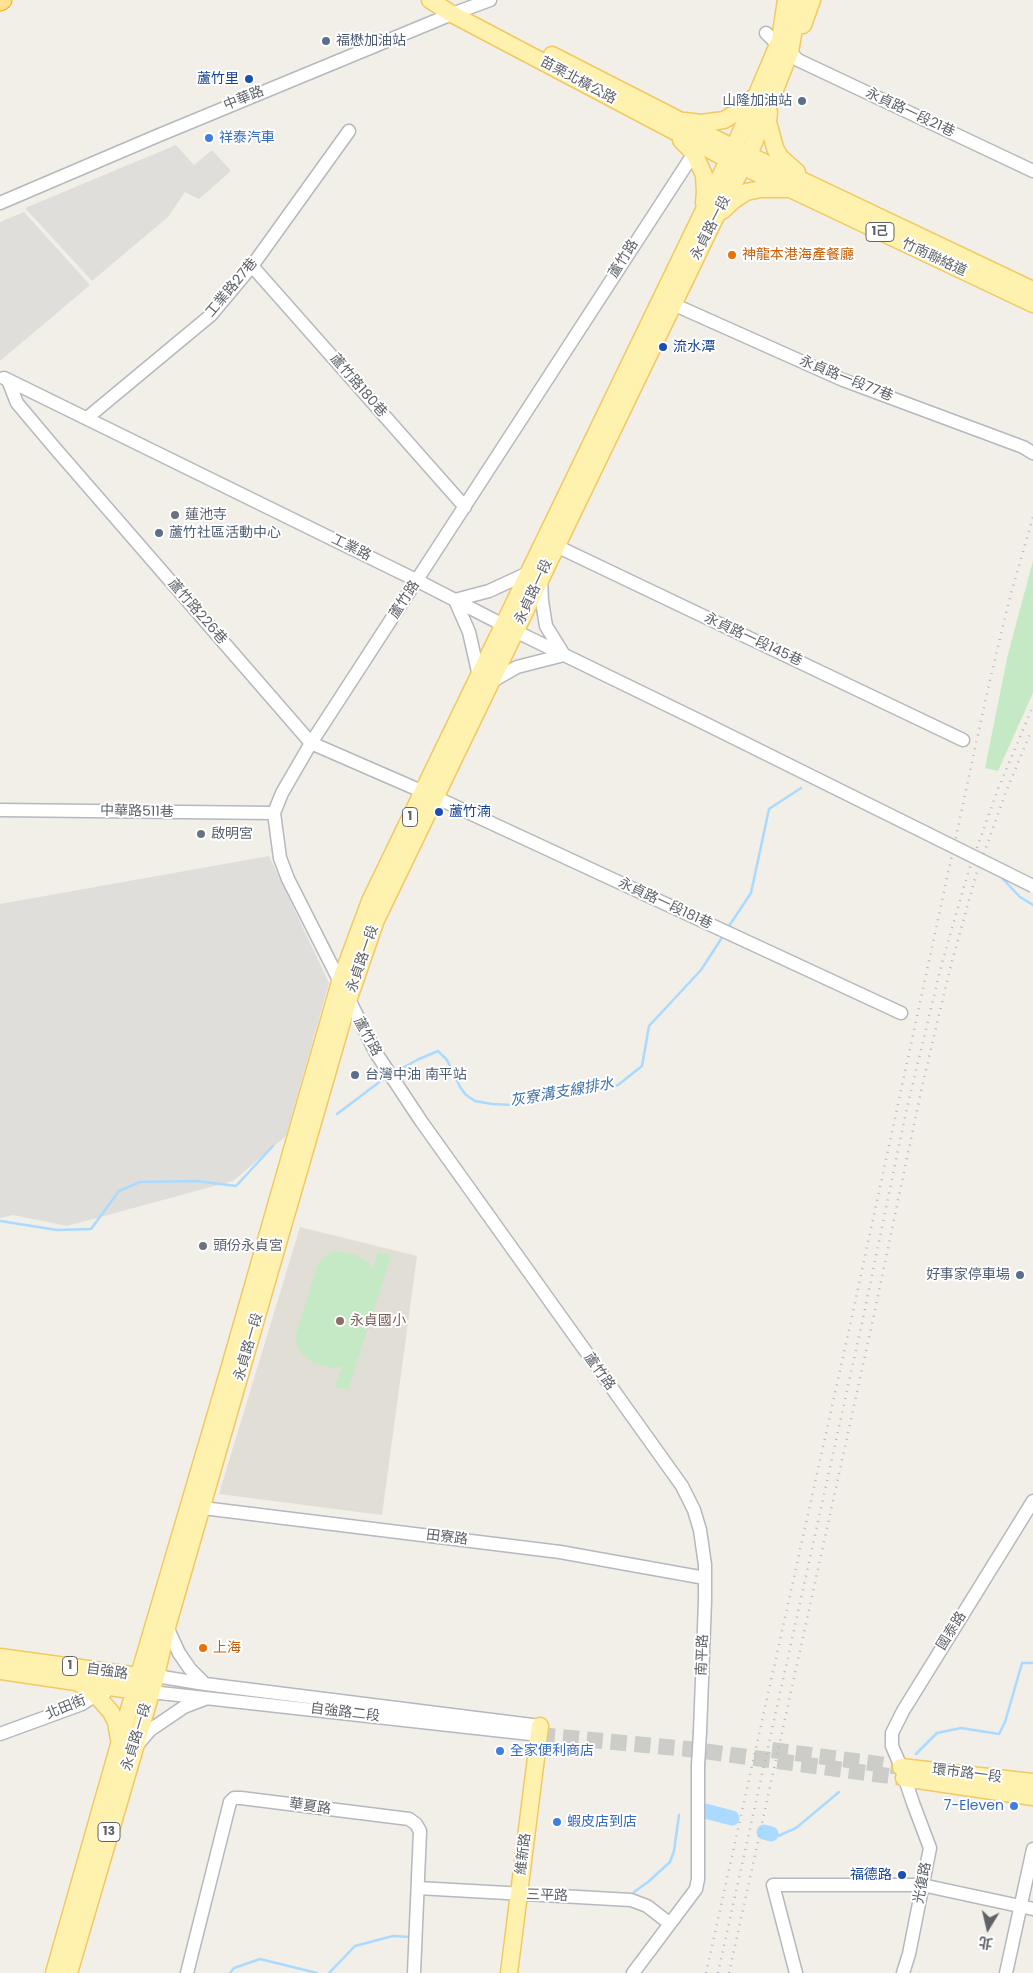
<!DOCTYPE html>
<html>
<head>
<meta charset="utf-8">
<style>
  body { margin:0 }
  #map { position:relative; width:1033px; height:1973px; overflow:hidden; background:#f1efe8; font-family:Poppins,"Noto Sans TC",sans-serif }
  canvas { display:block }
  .north { position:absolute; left:963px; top:1903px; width:50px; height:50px; -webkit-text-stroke:4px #fff; paint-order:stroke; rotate:189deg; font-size:14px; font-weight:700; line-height:20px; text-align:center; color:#5f6368 }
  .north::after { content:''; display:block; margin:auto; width:18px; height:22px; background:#5f6368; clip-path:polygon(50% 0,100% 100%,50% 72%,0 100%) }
</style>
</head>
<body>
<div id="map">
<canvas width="1033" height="1973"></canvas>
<div class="north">北</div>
</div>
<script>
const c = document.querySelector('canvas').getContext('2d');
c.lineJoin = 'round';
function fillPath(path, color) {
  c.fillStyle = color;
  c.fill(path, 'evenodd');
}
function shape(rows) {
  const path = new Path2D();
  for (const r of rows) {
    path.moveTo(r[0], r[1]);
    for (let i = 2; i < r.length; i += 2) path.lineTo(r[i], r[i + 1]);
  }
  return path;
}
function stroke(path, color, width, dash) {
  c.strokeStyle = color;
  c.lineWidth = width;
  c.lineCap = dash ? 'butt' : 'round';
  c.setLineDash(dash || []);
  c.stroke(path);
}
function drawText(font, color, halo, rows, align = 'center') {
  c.font = font + ' Poppins,"Noto Sans TC",sans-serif';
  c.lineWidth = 4;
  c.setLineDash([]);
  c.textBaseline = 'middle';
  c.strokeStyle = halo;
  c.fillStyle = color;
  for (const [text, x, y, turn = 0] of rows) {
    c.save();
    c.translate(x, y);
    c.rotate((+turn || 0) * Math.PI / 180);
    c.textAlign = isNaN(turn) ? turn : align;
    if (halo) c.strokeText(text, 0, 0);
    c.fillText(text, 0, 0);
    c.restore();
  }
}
fillPath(shape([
  [176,145,194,165,212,150,231,171,199,199,185,192,168,217,92,281,25,208],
  [24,212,90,285,0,361,0,222],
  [269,856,329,983,286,1136,233,1181,67,1226,13,1215,0,1218,0,904]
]), '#e0deda');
fillPath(shape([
  [300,1227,417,1256,382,1515,219,1494]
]), '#e1ded6');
fillPath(shape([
  [1033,561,1033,693,998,771,985,768,1008,654],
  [337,1251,357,1255,369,1263,373,1270,378,1252,391,1256,348,1390,335,1387,342,1366,333,1368,314,1363,303,1355,297,1346,296,1334,318,1264,328,1254]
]), '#c5e8c5');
stroke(shape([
  [1002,878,1020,897,1033,905],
  [727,929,751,893,769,809,801,788],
  [393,1073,419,1059,438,1051,447,1060,460,1087,466,1095,475,1101,492,1104,512,1105,549,1100,618,1085,642,1066,649,1026,701,970,723,936],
  [337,1114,386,1077],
  [0,1221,57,1230,91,1229,119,1191,140,1182,197,1181,236,1186,273,1146],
  [916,1754,937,1733,961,1728,999,1734,1005,1722,1022,1663,1033,1663],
  [778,1836,796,1828,839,1792],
  [634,1892,648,1882,670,1862,674,1851,679,1815],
  [230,1973,234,1968,260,1959,317,1973],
  [329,1973,355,1946,393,1936,410,1937]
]), '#aadaff', 2.5);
stroke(shape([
  [705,1811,732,1818],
  [764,1832,771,1834]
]), '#aadaff', 15);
stroke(shape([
  [539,1735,688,1749,904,1778],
  [772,1750,901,1767]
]), '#ccccc8', 16, [16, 8]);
const minor = shape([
  [766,33,778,45,790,52,798,60,1033,171],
  [694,153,311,743,282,793,274,813,280,858,288,879,376,1053,421,1121,682,1486,694,1510,700,1530,705,1565,705,1601,700,1732],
  [0,203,157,136,452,14,490,0],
  [252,266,465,507],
  [666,301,843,380,1023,447,1033,453],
  [4,378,418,581,515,631,702,722],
  [8,380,17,403,54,447,311,743,435,797,901,1013],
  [87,418,211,315,252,266,349,131],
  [550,543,963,740],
  [479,676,469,632,455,600,489,591,528,573],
  [489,683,517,667,564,655,546,626,542,601,541,578],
  [0,810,274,813],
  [195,1507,560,1552,705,1578],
  [167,1627,179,1653,190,1669,205,1684],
  [156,1676,205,1684,540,1726],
  [151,1692,539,1735],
  [0,1734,82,1704,96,1695,104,1694],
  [138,1744,150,1730,184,1707,205,1699],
  [418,1888,631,1900,647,1906,669,1923],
  [187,1973,230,1802,234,1798,241,1798,409,1819,416,1824,420,1831,414,1973],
  [633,1973,696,1889,698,1879,698,1766],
  [796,1973,773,1885,922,1885,1033,1909],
  [903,1973,909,1954,930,1848,913,1803,901,1767,892,1746,892,1733,903,1711,1033,1501],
  [1006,1973,1033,1849]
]);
const major = shape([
  [430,0,452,14,727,159,1033,304],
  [803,25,812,0],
  [552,55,734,148,1033,290],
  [769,112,768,122,775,148,780,157,797,172],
  [685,121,701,123,724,120,739,111,753,98],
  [681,140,694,153,704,175,705,192,704,203],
  [722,211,734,200,746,192,761,189,786,189],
  [0,1657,139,1676,148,1676],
  [0,1671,144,1692],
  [80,1684,96,1695,111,1712,116,1722,119,1739],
  [901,1767,1033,1782],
  [904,1778,1033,1797],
  [54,1973,134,1692,228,1373,340,982,370,901,734,148,780,40,786,0],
  [69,1973,156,1676,167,1627,348,1001,376,920,714,220,749,155,790,52,799,0],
  [509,1973,540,1726]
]);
const highway = shape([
  [0,1,2,0]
]);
stroke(minor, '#b5b8bc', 15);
stroke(major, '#f2c960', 19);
stroke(highway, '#f9ab00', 21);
stroke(minor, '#fff', 12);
stroke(major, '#fff2af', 16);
stroke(highway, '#fde293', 19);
stroke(shape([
  [706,1973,851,1321,989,684,1010,597,1033,517],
  [718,1973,862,1323,906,1112,942,963,968,873,998,789,1033,706],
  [729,1973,872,1324,923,1082,951,965,976,875,1006,792,1031,731]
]), '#b6b7b8', 2.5, [1, 6]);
const minorBridge = shape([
  [702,722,1033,886],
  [698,1766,700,1732]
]);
stroke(minorBridge, '#b5b8bc', 15, []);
stroke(minorBridge, '#fff', 12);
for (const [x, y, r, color] of [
  [326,41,5,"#5c6f8a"],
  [249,79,5,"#1a4fb4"],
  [802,101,5,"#5c6f8a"],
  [209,138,5,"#3f7fe0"],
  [732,255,5,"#e8710a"],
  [663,347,5,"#1a4fb4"],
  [175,515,5,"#6b7280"],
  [159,533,5,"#5c6f8a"],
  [439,812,5,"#1a4fb4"],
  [201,834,5,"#6b7280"],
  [355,1075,5,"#5c6f8a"],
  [203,1246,5,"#6b7280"],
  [1020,1275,5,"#5c6f8a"],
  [340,1321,5,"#8d6e63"],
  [203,1648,5,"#e8710a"],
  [500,1751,5,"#3f7fe0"],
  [1014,1806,5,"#3f7fe0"],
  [557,1822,5,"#3f7fe0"],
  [902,1875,5,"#1a4fb4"]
]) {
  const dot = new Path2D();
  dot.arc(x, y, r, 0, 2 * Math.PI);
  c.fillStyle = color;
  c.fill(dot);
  stroke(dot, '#fff', 2);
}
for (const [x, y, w] of [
  [880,232,28],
  [410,817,15],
  [70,1666,15],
  [109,1832,22]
]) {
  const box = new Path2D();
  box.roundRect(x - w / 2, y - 9.5, w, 19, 4);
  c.fillStyle = '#fff';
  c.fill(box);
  stroke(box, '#5f6368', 1);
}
drawText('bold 12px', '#5f6368', null, [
  ["1己",880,232],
  ["1",410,817],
  ["1",70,1666],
  ["13",109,1832]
]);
drawText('14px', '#4e5e75', '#fff', [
  ["福懋加油站",336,41],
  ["山隆加油站",792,101,"right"],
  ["蘆竹社區活動中心",169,533],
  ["台灣中油 南平站",365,1075],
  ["好事家停車場",1010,1275,"right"]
], 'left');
drawText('14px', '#164399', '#fff', [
  ["蘆竹里",239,79],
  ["流水潭",673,347,"left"],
  ["蘆竹湳",449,812,"left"],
  ["福德路",892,1875]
], 'right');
drawText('14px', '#5f6368', '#fff', [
  ["苗栗北橫公路",578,81,28],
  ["中華路",244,99,-22],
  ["永貞路一段21巷",910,113,25],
  ["永貞路一段",711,228,-63],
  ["竹南聯絡道",934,258,25],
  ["蘆竹路",624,259,-58],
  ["工業路27巷",232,288,-50],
  ["永貞路一段77巷",846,379,22],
  ["蘆竹路180巷",358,386,49],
  ["工業路",351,548,26],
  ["永貞路一段",534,592,-65],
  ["蘆竹路",405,600,-57],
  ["蘆竹路226巷",197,612,49],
  ["永貞路一段145巷",753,640,25],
  ["中華路511巷",137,812,1],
  ["永貞路一段181巷",665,904,25],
  ["永貞路一段",363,959,-71],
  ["蘆竹路",367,1037,61],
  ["永貞路一段",249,1347,-74],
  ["蘆竹路",599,1372,54],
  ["田寮路",447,1538,7],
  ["國泰路",952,1631,-58],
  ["南平路",703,1655,-88],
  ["自強路",107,1672,8],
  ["北田街",66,1708,-22],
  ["自強路二段",345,1713,7],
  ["永貞路一段",137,1737,-73],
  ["環市路一段",967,1774,7],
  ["華夏路",310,1807,8],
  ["維新路",524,1854,-83],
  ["光復路",923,1883,-79],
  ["三平路",547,1896,2]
]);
drawText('14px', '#366cbe', '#fff', [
  ["祥泰汽車",219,138],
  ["全家便利商店",510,1751],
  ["7-Eleven",1004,1806,"right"],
  ["蝦皮店到店",567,1822]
], 'left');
drawText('14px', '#c56008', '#fff', [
  ["神龍本港海產餐廳",742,255],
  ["上海",213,1648]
], 'left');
drawText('14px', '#5b616d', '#fff', [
  ["蓮池寺",185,515],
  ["啟明宮",211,834],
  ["頭份永貞宮",213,1246]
], 'left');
drawText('14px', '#785e54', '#fff', [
  ["永貞國小",350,1321]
], 'left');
drawText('italic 15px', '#4174aa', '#fff', [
  ["灰寮溝支線排水",562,1093,-10]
]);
</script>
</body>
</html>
